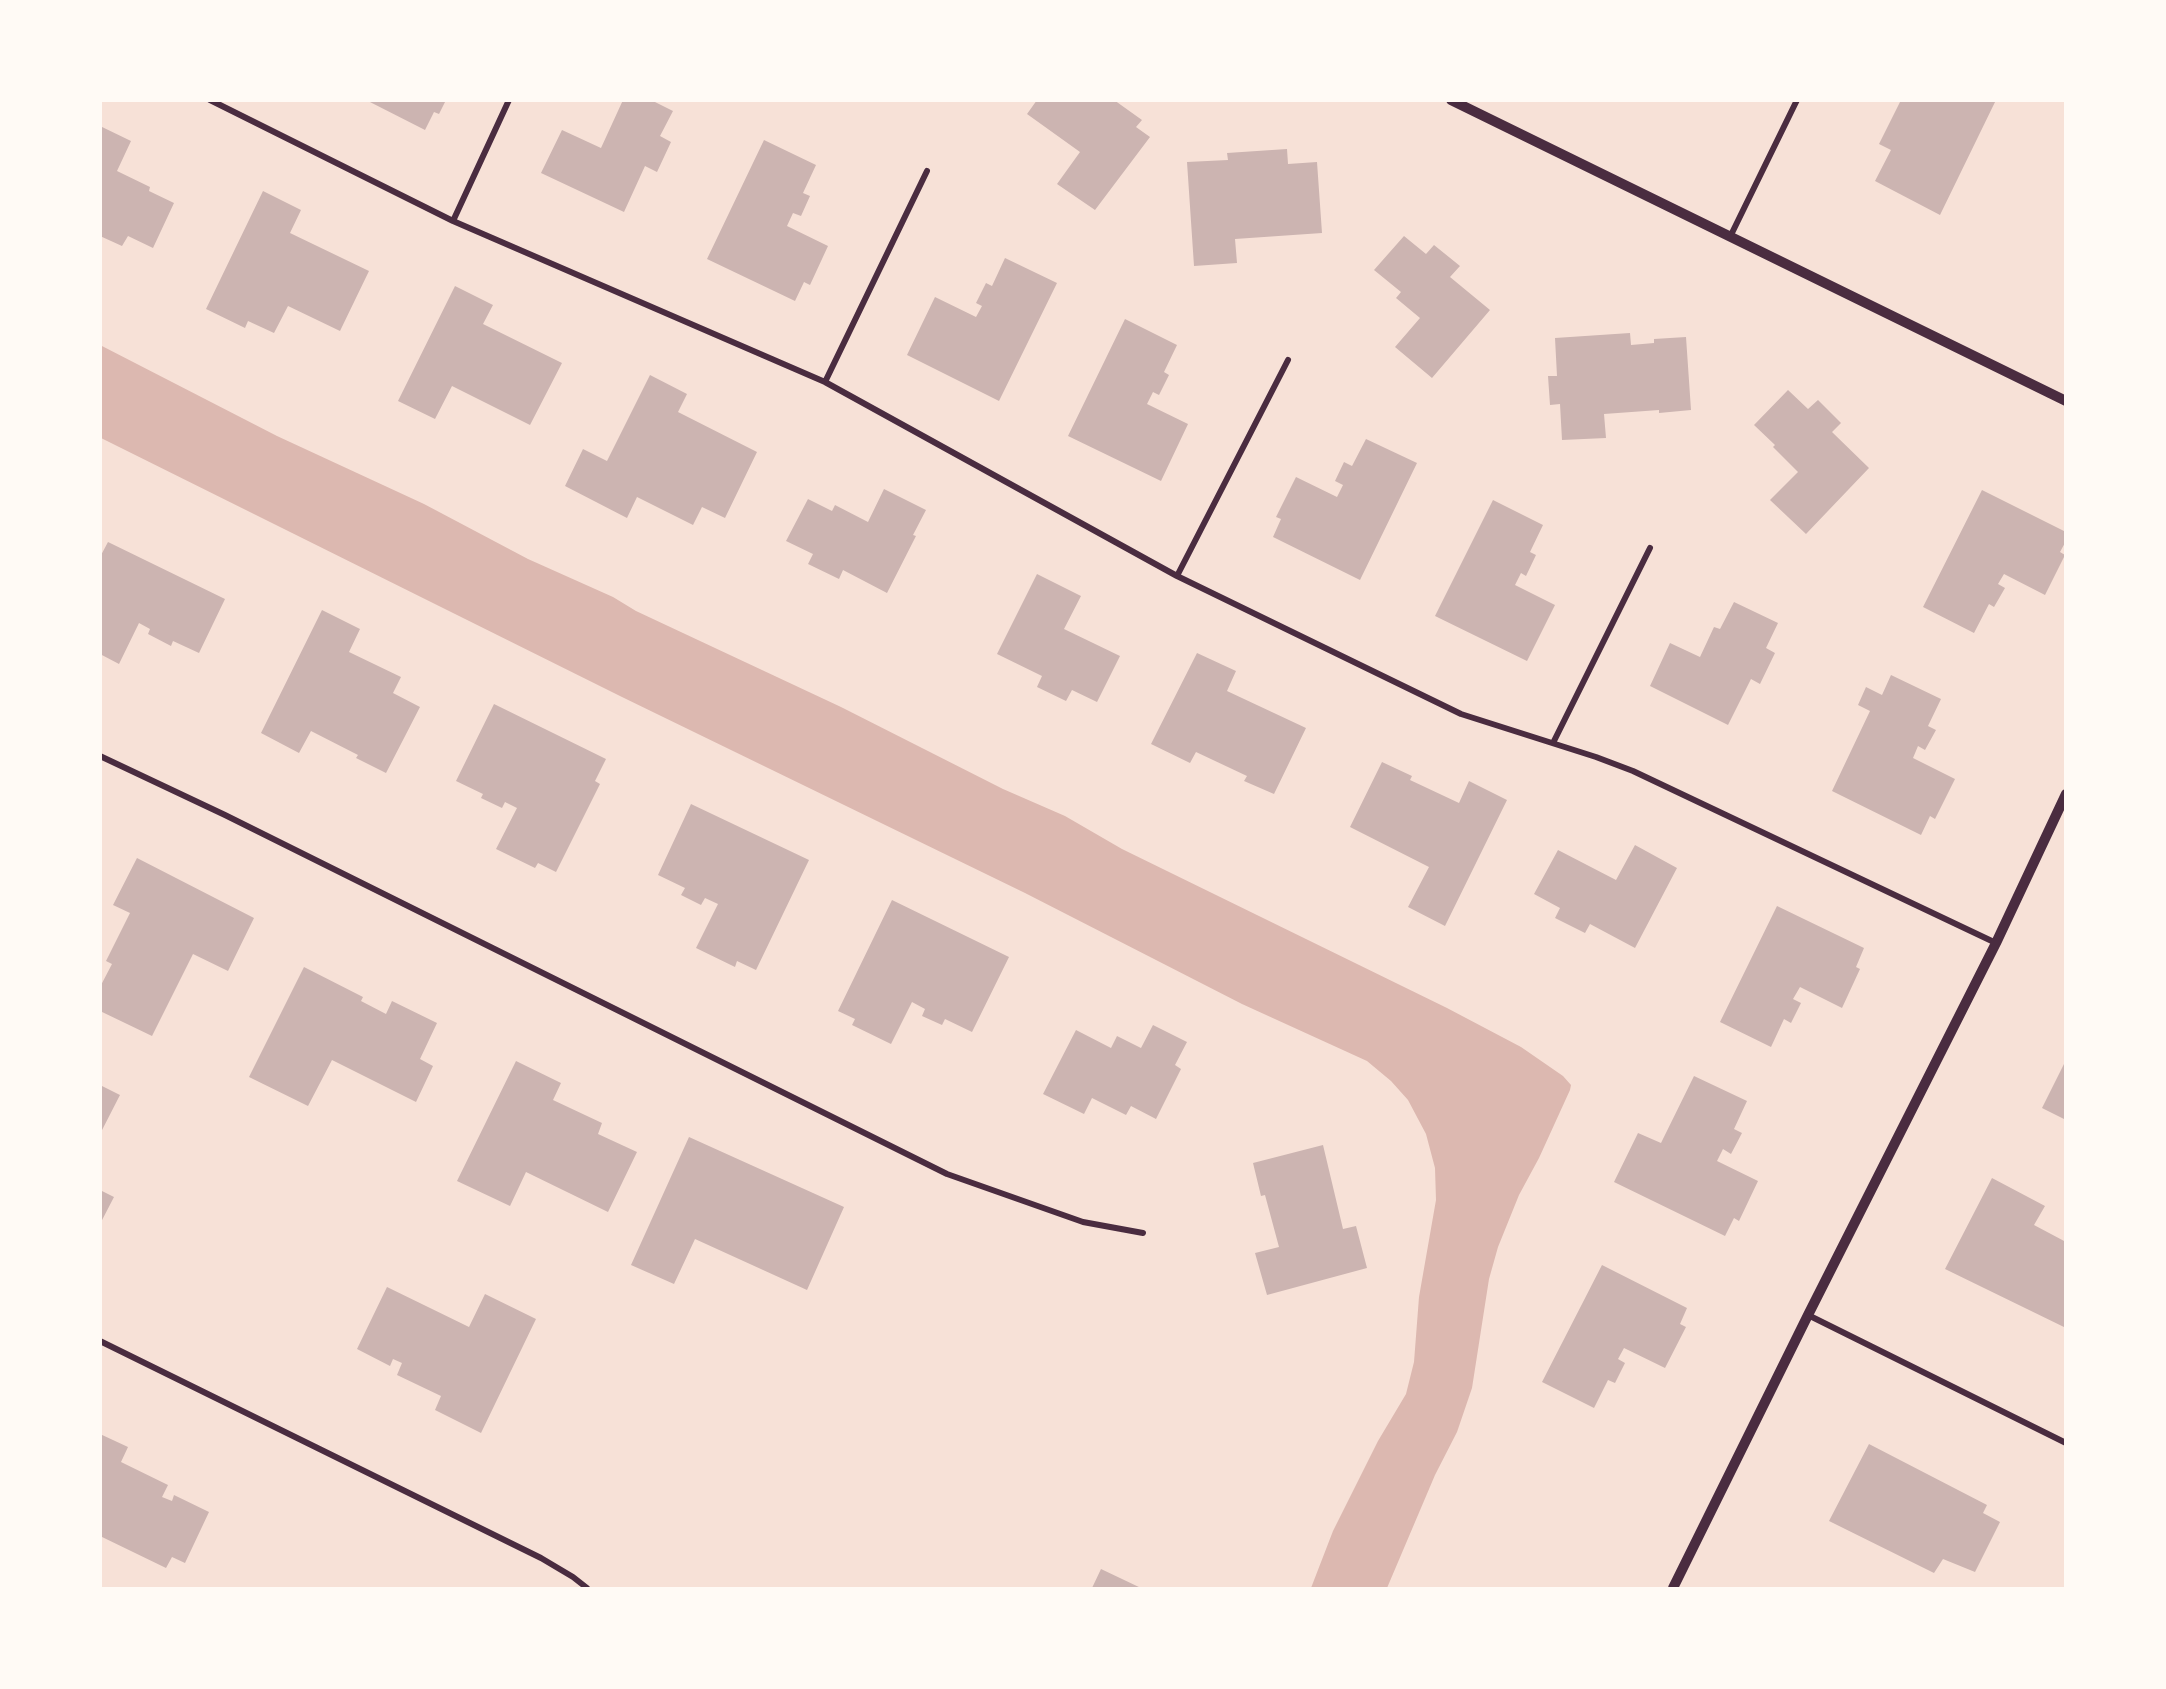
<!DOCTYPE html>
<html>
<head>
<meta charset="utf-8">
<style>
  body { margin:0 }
  #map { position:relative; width:2166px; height:1689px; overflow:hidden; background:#f7e1d7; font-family:"Noto Sans",sans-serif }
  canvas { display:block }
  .frame { position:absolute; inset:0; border:102px solid #fffaf5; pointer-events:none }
</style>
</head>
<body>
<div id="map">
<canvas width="2166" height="1689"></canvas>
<div class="frame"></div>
</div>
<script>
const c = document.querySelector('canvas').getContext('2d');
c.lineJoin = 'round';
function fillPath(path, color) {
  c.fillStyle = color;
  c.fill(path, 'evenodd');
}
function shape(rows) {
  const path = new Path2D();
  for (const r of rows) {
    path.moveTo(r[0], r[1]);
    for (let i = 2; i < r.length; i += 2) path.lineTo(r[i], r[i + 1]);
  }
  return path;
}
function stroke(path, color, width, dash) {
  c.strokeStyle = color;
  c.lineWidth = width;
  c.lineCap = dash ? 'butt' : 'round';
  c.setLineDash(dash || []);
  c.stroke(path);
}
fillPath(shape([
  [100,345,277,436,424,504,528,559,613,597,636,611,841,707,1003,789,1065,816,1122,849,1447,1008,1521,1047,1563,1076,1571,1085,1570,1090,1539,1158,1519,1195,1498,1247,1489,1279,1472,1388,1457,1432,1435,1475,1387,1588,1311,1588,1333,1531,1378,1441,1406,1394,1414,1362,1419,1297,1436,1200,1435,1168,1426,1134,1408,1100,1391,1081,1367,1061,1242,1004,1025,893,622,697,101,438]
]), '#dcb8b0');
fillPath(shape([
  [366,100,446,100,439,114,434,112,425,130],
  [623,100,651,100,673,111,660,136,671,142,657,172,645,166,624,212,541,173,562,130,601,148],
  [1037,100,1114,100,1142,120,1136,127,1150,137,1095,210,1057,184,1080,152,1027,114],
  [1901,100,1996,100,1940,215,1875,181,1891,150,1879,144],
  [100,126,131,141,117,171,150,187,149,191,174,203,153,248,128,236,122,246,100,236],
  [764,140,816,165,803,193,810,196,801,216,793,213,787,226,828,246,810,285,804,282,795,301,707,259],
  [1287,149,1288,164,1317,162,1322,233,1235,239,1237,263,1194,266,1187,162,1228,160,1227,153],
  [263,191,301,210,290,233,369,271,340,331,288,306,274,333,248,321,245,328,206,309],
  [1404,236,1426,254,1434,245,1460,266,1450,277,1490,310,1432,378,1395,347,1420,318,1396,298,1401,292,1374,270],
  [1005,258,1057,283,999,401,907,355,935,297,976,317,982,306,976,303,986,283,992,286],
  [455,286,493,305,483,324,562,363,530,425,452,386,435,419,398,401],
  [1125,319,1177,345,1164,372,1169,375,1159,395,1153,392,1147,404,1188,424,1161,481,1068,436],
  [1630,333,1631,345,1654,343,1654,339,1686,337,1691,410,1659,413,1659,410,1604,414,1606,438,1562,440,1560,404,1550,405,1548,376,1557,376,1555,338],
  [650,375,687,394,678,412,757,452,725,518,702,507,693,525,637,497,627,518,565,486,583,449,607,461],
  [1788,390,1808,409,1818,400,1841,423,1832,432,1869,468,1806,534,1770,500,1798,472,1773,447,1775,445,1754,425],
  [1366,439,1417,463,1360,580,1273,537,1281,519,1276,517,1296,477,1337,497,1343,485,1335,481,1344,462,1352,466],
  [884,489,926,510,913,535,916,536,887,593,843,570,839,579,808,564,813,554,786,541,808,499,832,511,835,505,868,522],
  [1982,490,2066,532,2066,541,2060,552,2065,555,2045,595,2004,574,1998,584,2005,588,1994,607,1989,604,1974,633,1923,607],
  [1493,500,1543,525,1530,552,1536,555,1526,576,1521,573,1515,585,1555,605,1527,661,1435,616],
  [108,542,225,599,199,653,173,641,171,646,148,634,150,629,139,623,119,664,100,654,100,557],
  [1037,574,1081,596,1064,629,1120,656,1097,702,1072,690,1066,701,1037,687,1042,676,997,654],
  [1734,602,1778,623,1766,648,1775,653,1760,684,1751,679,1728,725,1650,686,1670,643,1700,657,1714,627,1720,629],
  [322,610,360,629,349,652,401,677,393,693,420,707,386,773,356,758,358,755,311,731,299,753,261,733],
  [1197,653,1236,671,1227,691,1306,728,1274,794,1244,781,1247,776,1196,752,1190,763,1151,744],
  [1891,675,1941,699,1928,726,1936,730,1925,750,1918,746,1913,758,1955,779,1935,819,1930,816,1921,835,1832,791,1870,711,1858,705,1866,687,1882,695],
  [494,704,606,759,595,781,600,784,556,872,538,863,535,868,496,849,517,808,505,802,502,808,481,798,483,794,456,781],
  [1382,762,1412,776,1410,780,1459,803,1469,781,1507,800,1445,926,1408,907,1429,867,1350,827],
  [691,804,809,860,756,970,737,961,735,967,696,948,718,904,705,898,701,905,681,895,685,888,658,875],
  [1635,845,1677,868,1635,948,1590,924,1585,933,1555,918,1560,908,1534,894,1558,850,1616,880],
  [137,858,254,918,228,971,193,954,152,1036,100,1011,100,987,112,964,106,961,130,913,113,905],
  [892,900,1009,957,972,1032,945,1019,942,1025,922,1016,925,1009,912,1002,891,1044,852,1025,855,1019,838,1011],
  [1777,906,1864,948,1856,967,1860,969,1842,1008,1800,987,1793,999,1801,1003,1791,1023,1784,1019,1771,1047,1720,1022],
  [304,967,363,997,361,1001,386,1014,392,1001,437,1023,420,1059,433,1066,416,1102,332,1060,308,1106,249,1077],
  [1153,1025,1187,1042,1175,1065,1181,1069,1156,1119,1131,1106,1126,1115,1092,1098,1084,1114,1043,1094,1076,1030,1111,1048,1117,1036,1141,1048],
  [2066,1060,2066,1120,2042,1108],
  [516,1061,561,1083,553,1100,602,1123,598,1134,637,1152,608,1212,526,1172,510,1206,457,1181],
  [1694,1076,1747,1101,1734,1129,1742,1133,1731,1154,1723,1149,1717,1161,1758,1181,1739,1221,1734,1218,1725,1236,1614,1182,1638,1133,1661,1143],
  [100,1085,120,1095,100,1134],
  [689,1137,844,1207,807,1290,695,1239,674,1284,631,1265],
  [1323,1145,1343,1229,1356,1226,1367,1268,1267,1295,1255,1253,1279,1247,1265,1195,1261,1196,1253,1163],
  [1992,1178,2045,1206,2034,1225,2066,1242,2066,1328,1945,1269],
  [100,1190,114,1197,100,1224],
  [1602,1265,1687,1308,1680,1324,1686,1327,1665,1368,1624,1348,1618,1359,1625,1363,1615,1383,1608,1380,1594,1408,1542,1382],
  [387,1287,469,1327,485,1294,536,1319,481,1433,435,1410,441,1396,397,1375,402,1363,393,1359,390,1366,357,1349],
  [100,1434,128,1447,121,1462,168,1485,162,1497,172,1501,174,1495,209,1512,185,1563,172,1557,166,1568,100,1536],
  [1869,1444,1987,1505,1983,1513,2000,1522,1975,1572,1943,1559,1934,1573,1829,1521],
  [1101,1569,1141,1588,1092,1588]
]), '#ccb4b1');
stroke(shape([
  [210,100,453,221,825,382,1177,576,1461,714,1596,757,1633,771,1996,943],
  [453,221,509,100],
  [1730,237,1797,100],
  [825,382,927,171],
  [1177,576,1288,360],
  [1553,743,1650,548],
  [100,756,225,815,947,1174,1083,1222,1143,1233],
  [1808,1315,2066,1443],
  [100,1341,541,1558,573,1577,587,1588]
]), '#4a2c40', 6);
stroke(shape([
  [1451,100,2066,401],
  [1673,1588,1808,1315,1996,943,2066,794]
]), '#4a2c40', 10);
</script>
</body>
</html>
